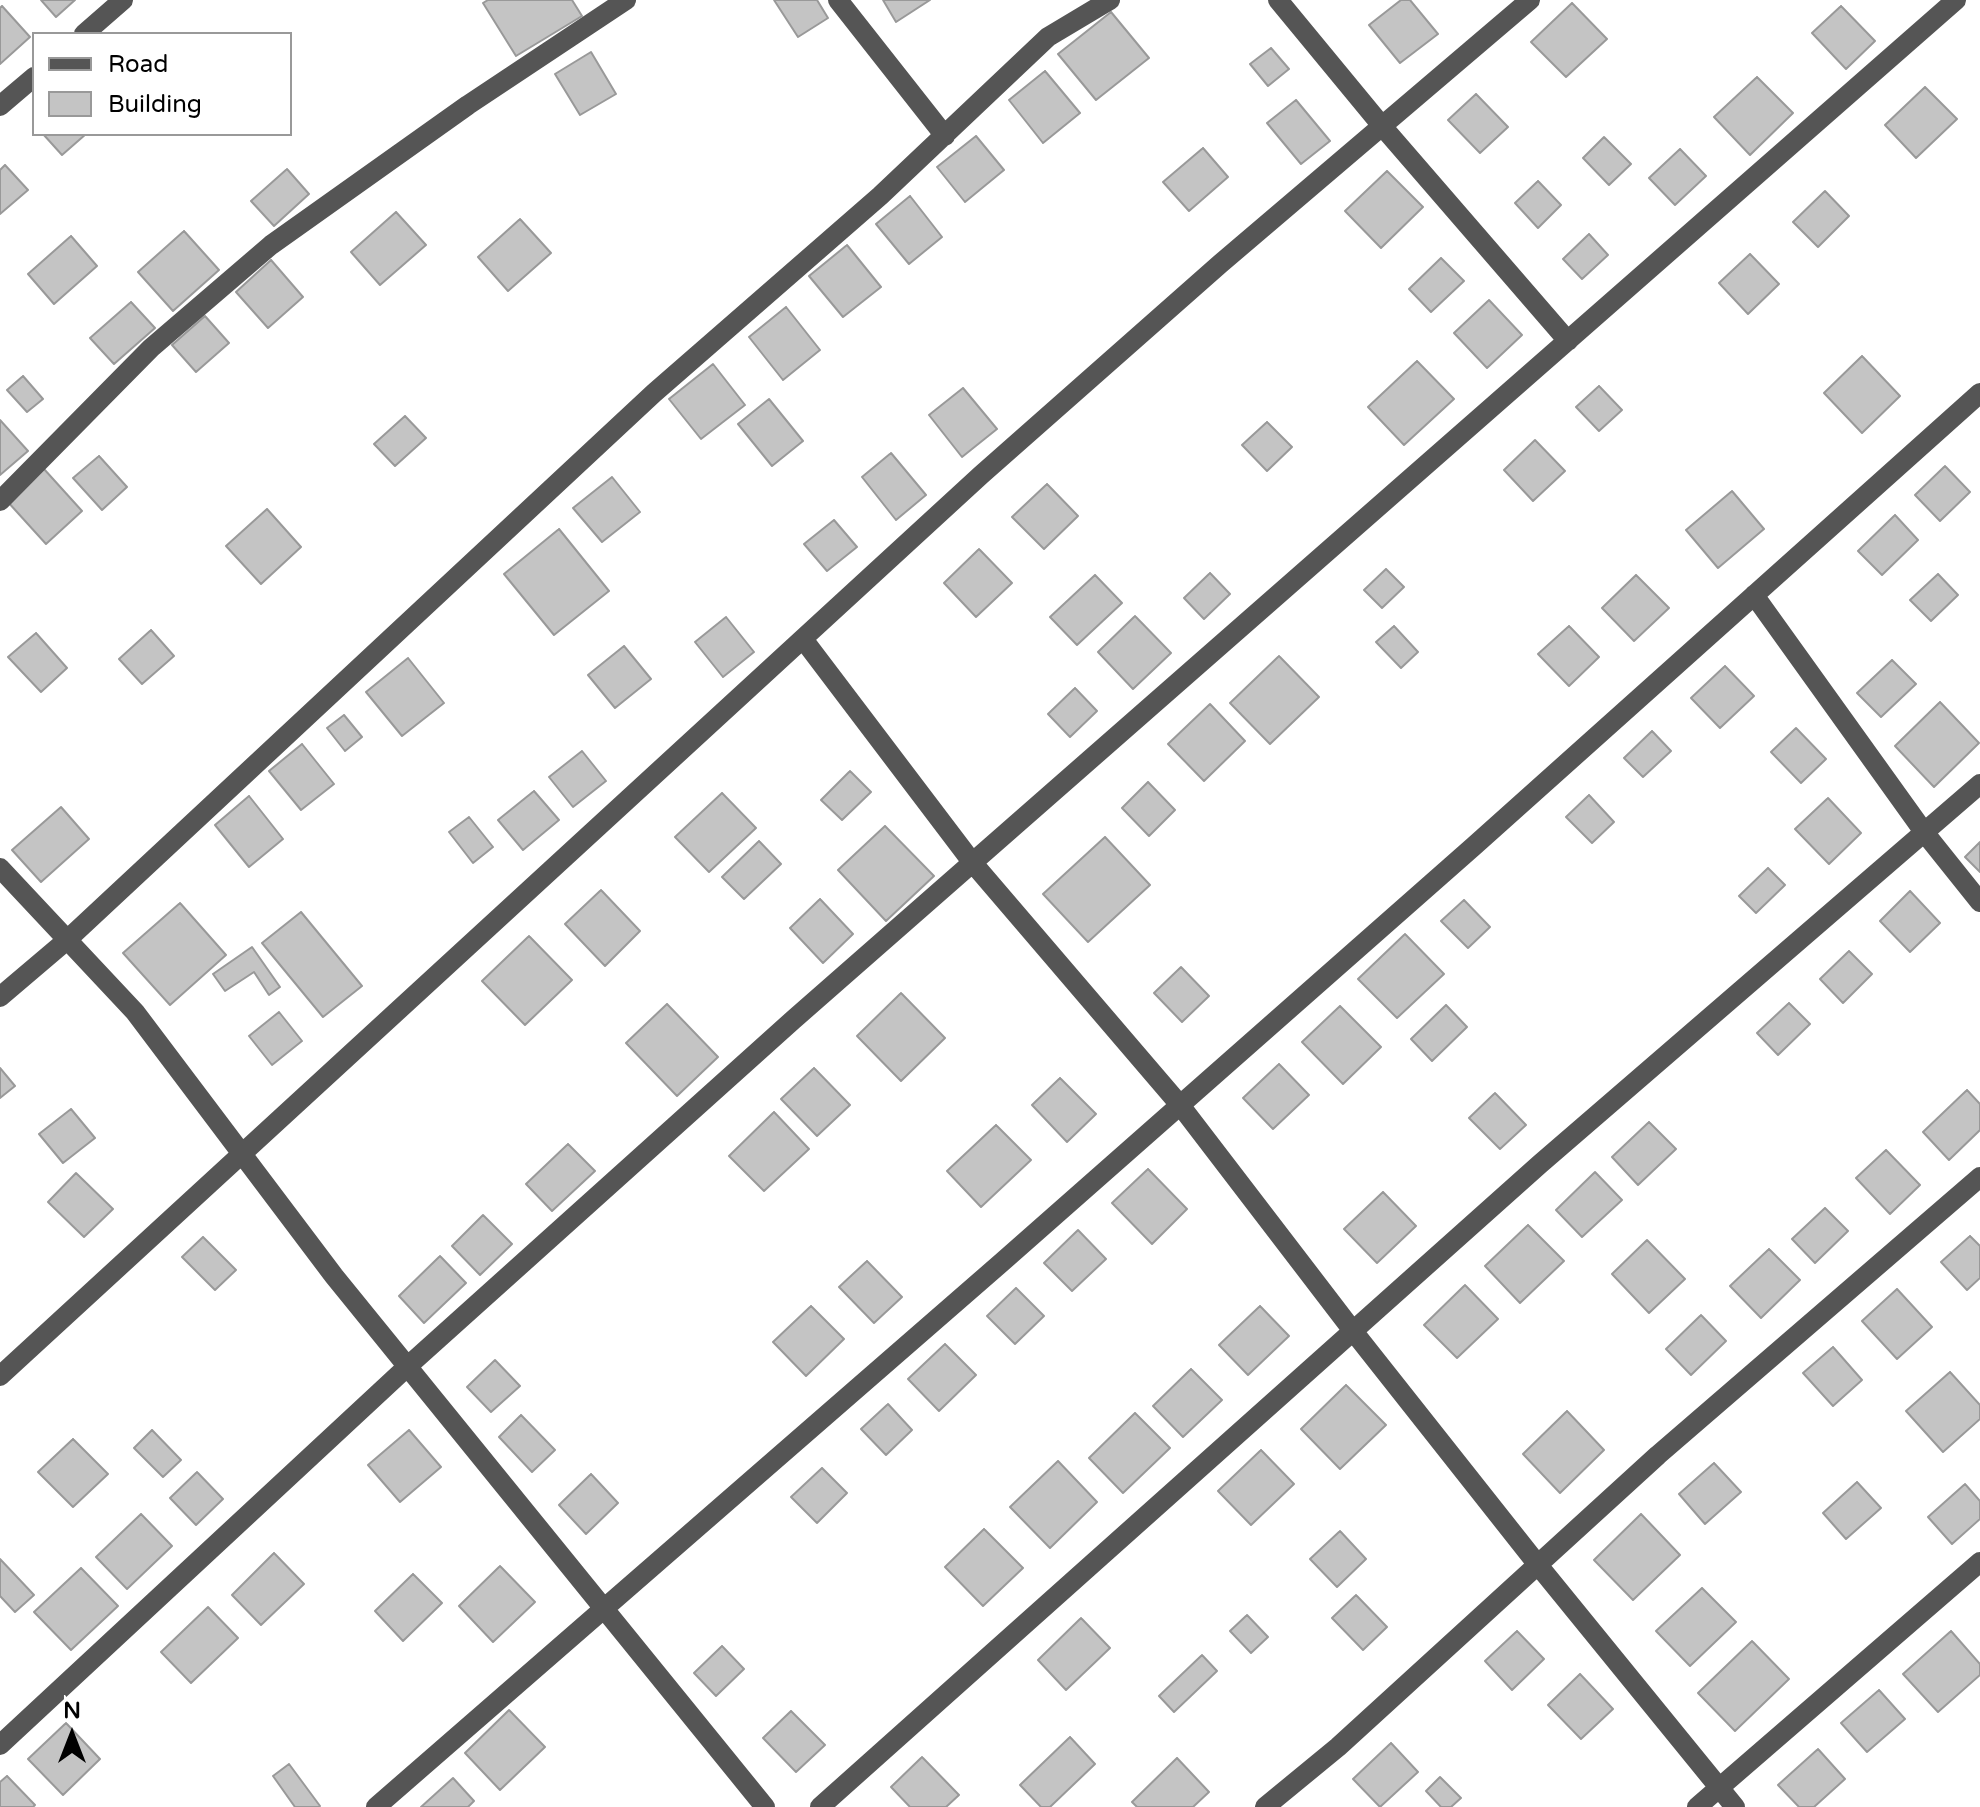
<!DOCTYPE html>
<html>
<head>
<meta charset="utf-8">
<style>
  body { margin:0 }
  #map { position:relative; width:1980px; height:1807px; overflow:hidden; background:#fff; font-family:"Varela Round",sans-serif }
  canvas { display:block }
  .legend { position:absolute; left:32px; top:32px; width:260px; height:104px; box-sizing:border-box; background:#fff; border:2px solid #999; margin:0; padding:10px 14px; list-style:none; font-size:24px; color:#000 }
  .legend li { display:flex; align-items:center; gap:16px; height:40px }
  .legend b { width:40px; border:2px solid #999 }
  .north { position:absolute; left:32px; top:1695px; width:80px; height:80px; -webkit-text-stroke:6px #fff; paint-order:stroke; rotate:0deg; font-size:22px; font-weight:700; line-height:32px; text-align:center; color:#000 }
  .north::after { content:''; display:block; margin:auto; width:28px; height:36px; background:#000; clip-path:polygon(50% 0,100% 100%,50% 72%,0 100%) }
</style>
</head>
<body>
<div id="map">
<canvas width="1980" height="1807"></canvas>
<ul class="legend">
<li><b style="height:10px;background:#555"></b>Road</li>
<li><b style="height:22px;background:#c4c4c4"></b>Building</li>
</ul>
<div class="north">N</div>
</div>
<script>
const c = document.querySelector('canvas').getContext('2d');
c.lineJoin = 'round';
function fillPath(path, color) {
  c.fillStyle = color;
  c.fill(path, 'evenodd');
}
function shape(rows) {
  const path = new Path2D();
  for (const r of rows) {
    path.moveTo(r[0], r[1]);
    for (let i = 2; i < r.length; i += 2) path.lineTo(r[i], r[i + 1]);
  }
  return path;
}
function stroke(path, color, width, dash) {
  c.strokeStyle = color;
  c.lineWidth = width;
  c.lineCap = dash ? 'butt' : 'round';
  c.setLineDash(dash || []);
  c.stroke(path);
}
const building = shape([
  [41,0,75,0,56,17,41,0],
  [488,0,572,0,582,16,516,56,483,3,488,0],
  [774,0,817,0,828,18,798,37,774,0],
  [883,0,930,0,896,22,883,0],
  [1401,0,1410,0,1438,34,1400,63,1369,25,1401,0],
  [1572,3,1607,39,1566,77,1531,42,1572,3],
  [2,6,30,37,0,64,0,8,2,6],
  [1841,6,1875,41,1846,69,1812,33,1841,6],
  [1111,12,1149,58,1096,100,1058,54,1111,12],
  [1271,48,1289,69,1268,86,1250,64,1271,48],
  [591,52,616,94,580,115,555,74,591,52],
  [1045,71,1080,113,1043,143,1009,100,1045,71],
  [1757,77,1793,113,1750,155,1714,117,1757,77],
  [1925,87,1957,119,1916,158,1885,125,1925,87],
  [1476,94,1508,127,1480,153,1448,120,1476,94],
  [1296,100,1330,141,1301,164,1267,123,1296,100],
  [43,134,86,134,62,155,43,134],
  [976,136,1004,170,965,202,937,167,976,136],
  [1604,137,1631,164,1609,185,1583,158,1604,137],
  [1203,148,1228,177,1189,211,1163,182,1203,148],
  [1680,149,1706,176,1675,205,1649,178,1680,149],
  [5,165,28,190,0,214,0,170,5,165],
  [287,169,309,194,274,226,251,201,287,169],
  [1387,171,1423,207,1381,248,1345,211,1387,171],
  [1538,181,1561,205,1538,228,1515,203,1538,181],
  [1825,191,1849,216,1818,247,1793,222,1825,191],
  [910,196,942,237,909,264,876,224,910,196],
  [396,212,426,245,380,285,351,252,396,212],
  [520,219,551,253,508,291,478,257,520,219],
  [184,231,219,270,173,311,138,272,184,231],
  [1589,234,1608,255,1582,279,1563,259,1589,234],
  [71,236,97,266,54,304,28,274,71,236],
  [847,245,881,287,843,317,809,276,847,245],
  [1750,254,1779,284,1748,314,1719,283,1750,254],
  [1441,258,1464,281,1431,312,1409,289,1441,258],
  [271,260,303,297,268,328,236,292,271,260],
  [1489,300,1522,335,1487,368,1454,333,1489,300],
  [131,302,155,328,114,364,90,338,131,302],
  [786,307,820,350,783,380,749,337,786,307],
  [205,316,229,343,196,372,172,345,205,316],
  [1862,356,1900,396,1862,433,1824,393,1862,356],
  [1417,361,1454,399,1404,445,1368,407,1417,361],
  [713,364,745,405,701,439,669,399,713,364],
  [23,376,43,399,27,412,7,390,23,376],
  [1599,386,1622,410,1599,431,1576,407,1599,386],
  [963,388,997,429,962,457,929,415,963,388],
  [769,399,803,441,772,466,738,424,769,399],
  [405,416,426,438,395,466,374,444,405,416],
  [0,420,28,451,0,475,0,420],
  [1267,422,1292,447,1267,471,1242,445,1267,422],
  [1535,440,1565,471,1533,501,1504,470,1535,440],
  [891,453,926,495,896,520,862,477,891,453],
  [99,456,127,487,102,510,73,478,99,456],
  [1945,466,1970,492,1940,521,1915,495,1945,466],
  [44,469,82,511,46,544,7,501,44,469],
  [612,477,640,512,602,542,573,508,612,477],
  [1047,484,1078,516,1044,549,1012,517,1047,484],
  [1732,491,1764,529,1718,568,1686,530,1732,491],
  [267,509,301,547,261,584,226,546,267,509],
  [1895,515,1918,540,1882,575,1858,551,1895,515],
  [834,520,857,547,827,571,804,544,834,520],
  [559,529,609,591,554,635,504,574,559,529],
  [979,549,1012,583,976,617,944,583,979,549],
  [1386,569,1404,587,1382,608,1364,590,1386,569],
  [1210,573,1230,594,1204,619,1184,598,1210,573],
  [1938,574,1958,595,1931,621,1910,600,1938,574],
  [1095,575,1122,603,1077,645,1050,617,1095,575],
  [1636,575,1669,608,1634,641,1602,608,1636,575],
  [1135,616,1171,653,1133,689,1098,652,1135,616],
  [726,617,754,652,723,677,695,642,726,617],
  [1394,626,1418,652,1401,668,1376,642,1394,626],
  [1569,626,1599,657,1569,686,1538,654,1569,626],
  [151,630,174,656,142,684,119,659,151,630],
  [36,633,67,668,41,692,8,657,36,633],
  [624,646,651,679,615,708,588,675,624,646],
  [1279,656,1319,697,1270,744,1230,703,1279,656],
  [408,658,444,703,402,736,366,692,408,658],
  [1892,660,1916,684,1881,717,1857,693,1892,660],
  [1725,666,1754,696,1720,728,1691,698,1725,666],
  [1075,688,1097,711,1070,737,1048,714,1075,688],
  [1940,702,1979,743,1934,787,1895,746,1940,702],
  [1210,704,1245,741,1204,781,1168,744,1210,704],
  [344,715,362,737,345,751,327,728,344,715],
  [1796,728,1826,759,1801,783,1771,752,1796,728],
  [1652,731,1671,751,1643,777,1624,758,1652,731],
  [302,744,334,784,301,810,269,771,302,744],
  [582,751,606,781,573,807,549,777,582,751],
  [850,771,871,792,842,820,821,800,850,771],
  [1148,782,1175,810,1149,836,1122,808,1148,782],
  [534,791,559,820,523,850,498,820,534,791],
  [722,793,756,828,709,872,675,837,722,793],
  [1589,795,1614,822,1592,843,1566,817,1589,795],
  [249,796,283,839,249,867,215,825,249,796],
  [1828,798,1861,833,1829,864,1795,829,1828,798],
  [61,807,89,839,41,882,12,850,61,807],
  [469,817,493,847,473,863,449,832,469,817],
  [885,826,934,876,886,921,838,870,885,826],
  [1105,837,1150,885,1088,942,1043,894,1105,837],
  [759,841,781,864,744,899,722,877,759,841],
  [1980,842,1980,872,1965,857,1980,842],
  [1768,868,1785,885,1756,913,1739,896,1768,868],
  [601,890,640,931,605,966,565,924,601,890],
  [1910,891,1940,923,1910,952,1880,921,1910,891],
  [820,899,853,934,823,963,790,928,820,899],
  [1464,900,1490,927,1468,948,1441,921,1464,900],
  [180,903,226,955,170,1005,123,953,180,903],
  [301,912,362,986,323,1017,262,943,301,912],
  [1405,934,1444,974,1397,1018,1358,979,1405,934],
  [529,936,572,980,525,1025,482,981,529,936],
  [252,947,280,987,269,995,254,972,225,991,213,974,252,947],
  [1849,951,1872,974,1843,1003,1820,979,1849,951],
  [1181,967,1209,996,1182,1022,1154,993,1181,967],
  [901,993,945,1038,901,1081,857,1036,901,993],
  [1789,1003,1810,1024,1778,1055,1757,1033,1789,1003],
  [667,1004,718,1057,677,1096,626,1043,667,1004],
  [1446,1005,1467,1027,1432,1061,1411,1039,1446,1005],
  [1340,1006,1381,1047,1343,1084,1302,1042,1340,1006],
  [279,1012,302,1041,272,1065,249,1036,279,1012],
  [1279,1064,1309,1095,1273,1129,1243,1098,1279,1064],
  [0,1068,15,1086,0,1098,0,1068],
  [814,1068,850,1105,817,1136,781,1099,814,1068],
  [1060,1078,1096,1114,1067,1142,1032,1105,1060,1078],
  [1967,1090,1980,1104,1980,1130,1949,1160,1923,1132,1967,1090],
  [1495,1093,1526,1125,1500,1149,1469,1118,1495,1093],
  [71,1109,95,1138,63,1163,39,1134,71,1109],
  [774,1112,809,1149,764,1191,729,1156,774,1112],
  [1649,1122,1676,1149,1638,1185,1612,1157,1649,1122],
  [996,1125,1031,1160,981,1207,947,1171,996,1125],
  [568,1144,595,1171,552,1211,526,1184,568,1144],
  [1886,1150,1920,1185,1890,1214,1856,1178,1886,1150],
  [1148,1169,1187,1209,1152,1244,1112,1203,1148,1169],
  [1595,1172,1622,1200,1582,1237,1556,1210,1595,1172],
  [76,1173,113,1209,84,1237,48,1202,76,1173],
  [1383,1192,1416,1226,1377,1263,1344,1229,1383,1192],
  [1825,1208,1848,1231,1815,1263,1792,1239,1825,1208],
  [483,1215,512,1244,480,1275,452,1246,483,1215],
  [1528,1225,1564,1261,1520,1303,1485,1266,1528,1225],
  [1078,1230,1106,1259,1072,1291,1044,1263,1078,1230],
  [1970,1236,1980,1246,1980,1278,1967,1290,1941,1262,1970,1236],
  [203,1237,236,1270,215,1290,182,1257,203,1237],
  [1647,1240,1685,1279,1649,1313,1612,1274,1647,1240],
  [1769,1249,1800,1280,1761,1318,1730,1286,1769,1249],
  [440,1256,466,1283,424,1323,399,1296,440,1256],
  [867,1261,902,1297,874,1323,839,1287,867,1261],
  [1465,1285,1498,1319,1457,1358,1424,1325,1465,1285],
  [1016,1288,1044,1316,1015,1344,987,1316,1016,1288],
  [1897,1289,1932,1327,1897,1359,1862,1321,1897,1289],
  [811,1306,844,1339,806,1376,773,1342,811,1306],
  [1260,1306,1289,1336,1248,1375,1219,1345,1260,1306],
  [1701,1315,1726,1341,1691,1375,1666,1349,1701,1315],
  [945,1344,976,1375,939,1411,908,1379,945,1344],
  [1833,1347,1862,1380,1833,1406,1803,1373,1833,1347],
  [495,1360,520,1386,491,1412,467,1387,495,1360],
  [1191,1369,1222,1400,1183,1437,1153,1406,1191,1369],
  [1950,1372,1980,1405,1980,1419,1943,1452,1906,1411,1950,1372],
  [1346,1385,1386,1425,1340,1469,1301,1429,1346,1385],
  [888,1404,912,1430,886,1455,861,1429,888,1404],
  [1567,1411,1604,1450,1560,1493,1523,1454,1567,1411],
  [1135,1413,1170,1448,1123,1493,1089,1458,1135,1413],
  [521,1415,555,1450,532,1472,499,1437,521,1415],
  [152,1430,181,1460,163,1477,134,1448,152,1430],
  [409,1430,441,1467,400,1502,368,1465,409,1430],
  [73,1439,108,1474,73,1507,38,1472,73,1439],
  [1261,1450,1294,1484,1251,1525,1218,1491,1261,1450],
  [1058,1461,1097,1502,1050,1548,1010,1507,1058,1461],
  [1714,1463,1741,1492,1705,1524,1679,1494,1714,1463],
  [822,1468,847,1493,817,1523,791,1497,822,1468],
  [197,1472,223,1499,196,1525,170,1498,197,1472],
  [591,1474,618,1503,586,1534,559,1505,591,1474],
  [1857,1482,1881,1508,1846,1539,1823,1513,1857,1482],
  [1965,1484,1980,1501,1980,1519,1952,1544,1928,1517,1965,1484],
  [141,1514,172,1546,127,1589,96,1557,141,1514],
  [1641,1514,1680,1555,1633,1600,1594,1560,1641,1514],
  [984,1529,1023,1568,983,1606,945,1567,984,1529],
  [1340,1531,1366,1559,1337,1587,1310,1559,1340,1531],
  [274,1553,304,1584,261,1625,232,1595,274,1553],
  [0,1559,34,1595,15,1612,0,1596,0,1559],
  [500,1566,535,1602,493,1642,459,1606,500,1566],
  [81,1568,118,1606,71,1650,34,1612,81,1568],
  [413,1574,442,1603,403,1641,375,1611,413,1574],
  [1702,1588,1736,1622,1690,1666,1656,1631,1702,1588],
  [1356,1595,1387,1627,1363,1650,1332,1618,1356,1595],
  [208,1607,238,1638,191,1683,161,1652,208,1607],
  [1247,1615,1268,1637,1251,1653,1230,1631,1247,1615],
  [1081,1618,1110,1648,1066,1690,1038,1660,1081,1618],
  [1517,1631,1544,1659,1512,1690,1485,1661,1517,1631],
  [1951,1631,1980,1664,1980,1675,1938,1712,1903,1674,1951,1631],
  [1752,1641,1789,1679,1735,1731,1698,1693,1752,1641],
  [722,1646,744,1669,716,1696,694,1673,722,1646],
  [1202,1655,1217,1671,1174,1712,1159,1696,1202,1655],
  [1580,1674,1613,1709,1581,1739,1548,1705,1580,1674],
  [1879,1690,1905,1719,1867,1752,1841,1723,1879,1690],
  [509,1710,545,1747,500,1790,465,1753,509,1710],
  [791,1711,825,1745,796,1772,763,1738,791,1711],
  [66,1723,100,1759,63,1795,28,1759,66,1723],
  [1070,1737,1095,1764,1050,1807,1041,1807,1020,1785,1070,1737],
  [1391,1743,1418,1772,1380,1807,1353,1779,1391,1743],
  [1818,1749,1845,1779,1814,1807,1799,1807,1778,1785,1818,1749],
  [922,1757,959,1795,946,1807,910,1807,891,1787,922,1757],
  [1177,1758,1209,1792,1193,1807,1137,1807,1132,1802,1177,1758],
  [289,1764,320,1806,319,1807,295,1807,273,1776,289,1764],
  [7,1776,35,1805,33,1807,0,1807,0,1782,7,1776],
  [1440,1777,1461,1798,1451,1807,1441,1807,1426,1791,1440,1777],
  [453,1778,474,1801,468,1807,421,1807,453,1778]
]);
fillPath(building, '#c4c4c4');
stroke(building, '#999', 2);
stroke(shape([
  [838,0,945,136],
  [1278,0,1382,126,1568,341],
  [84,34,123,0],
  [0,106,34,77],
  [0,501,151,348,271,245,468,105,626,0],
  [1754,595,1924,832,1980,902],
  [803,639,972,862,1180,1105,1353,1331,1538,1565,1735,1807],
  [0,868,135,1012,334,1276,765,1807],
  [0,997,67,940,654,393,880,196,1048,37,1110,0],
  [0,1376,981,475,1220,264,1530,0],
  [0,1745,408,1366,793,1020,1956,0],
  [376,1807,1001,1263,1474,846,1980,393],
  [820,1807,1540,1164,1980,784],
  [1265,1807,1338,1747,1658,1455,1980,1177],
  [1697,1807,1980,1562]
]), '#555', 20);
</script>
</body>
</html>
